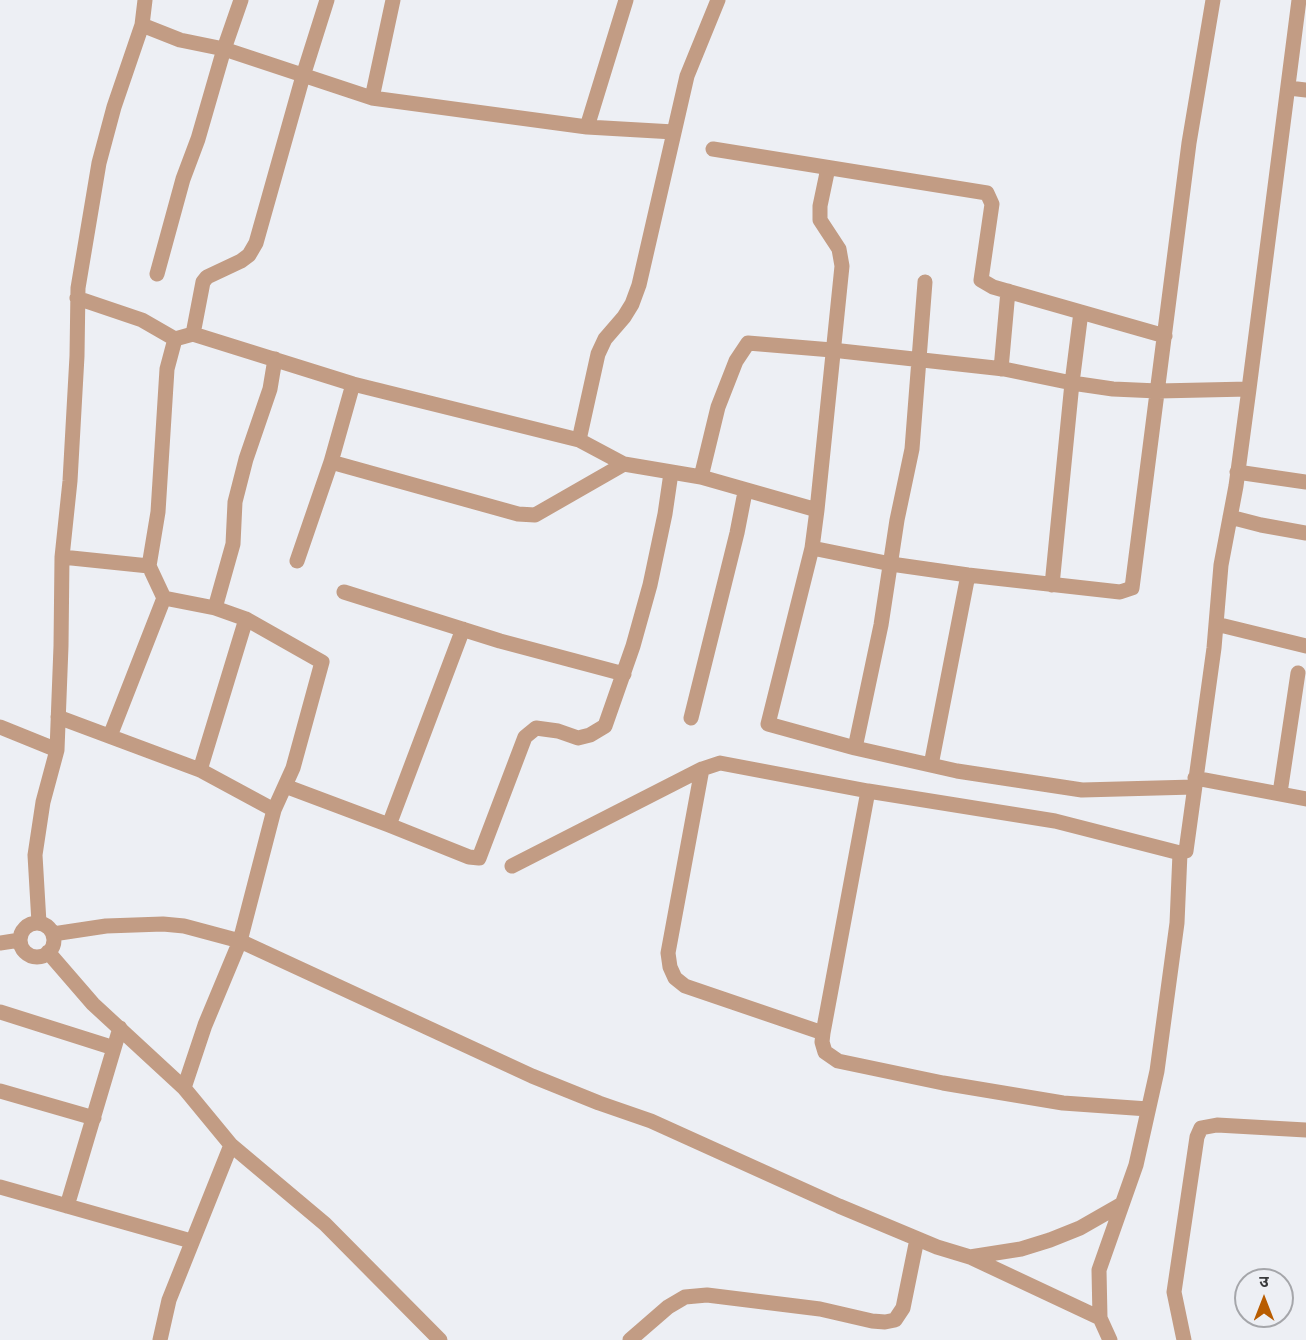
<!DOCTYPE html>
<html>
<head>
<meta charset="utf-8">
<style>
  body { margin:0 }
  #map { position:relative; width:1306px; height:1340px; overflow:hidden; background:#edeff4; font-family:"Public Sans","Noto Sans Devanagari",sans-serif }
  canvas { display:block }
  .north { position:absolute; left:1234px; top:1268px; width:60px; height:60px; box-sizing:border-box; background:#edeff4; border:2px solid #a5a6aa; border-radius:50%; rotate:0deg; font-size:16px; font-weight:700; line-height:24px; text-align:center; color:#38393b }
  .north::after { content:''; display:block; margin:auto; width:21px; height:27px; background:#b85c00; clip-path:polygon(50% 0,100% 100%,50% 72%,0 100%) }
</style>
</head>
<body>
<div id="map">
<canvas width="1306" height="1340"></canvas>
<div class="north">उ</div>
</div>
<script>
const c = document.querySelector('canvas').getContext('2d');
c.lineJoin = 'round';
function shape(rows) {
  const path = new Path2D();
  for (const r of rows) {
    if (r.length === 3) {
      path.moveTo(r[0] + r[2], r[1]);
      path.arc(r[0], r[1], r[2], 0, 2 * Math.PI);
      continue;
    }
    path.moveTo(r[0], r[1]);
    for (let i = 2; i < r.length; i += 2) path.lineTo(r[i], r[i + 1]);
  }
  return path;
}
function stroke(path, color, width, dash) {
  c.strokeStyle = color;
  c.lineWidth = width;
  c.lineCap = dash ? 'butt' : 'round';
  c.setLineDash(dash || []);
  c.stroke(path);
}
stroke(shape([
  [142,25,180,40,224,49,372,98,587,127,674,132],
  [1289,88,1306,90],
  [372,98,393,0],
  [587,127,626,0],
  [713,149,987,193,992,204,981,280,993,287,1165,336],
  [828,168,820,206,820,220,839,249,842,266,817,510,812,548,768,724,855,748,957,771,1082,790,1194,787],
  [157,274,183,179,198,139,224,49,241,0],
  [77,298,142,320,175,339,193,334,353,384,579,440,624,464,701,477,817,510],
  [193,334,203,282,207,277,241,261,249,255,256,243,303,76,327,0],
  [1001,369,1008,291],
  [579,440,598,354,605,339,624,317,632,304,639,285,687,76,718,0],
  [331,462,518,514,535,515,624,464],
  [1237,472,1306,482],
  [701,477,718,407,736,361,748,343,832,350,1004,369,1072,383,1113,389,1158,391,1249,389],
  [1230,517,1261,525,1306,533],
  [812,548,891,564,968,575,1120,592,1132,588,1189,143,1213,0],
  [62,557,149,566,164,598,215,608,246,619,322,662,293,768,274,810,240,941,205,1025,184,1088],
  [297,561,331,462,353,384],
  [149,566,158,512,167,369,175,339],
  [1052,585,1072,383,1081,312],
  [344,592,500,641,624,674],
  [215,608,233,544,235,502,246,459,270,389,275,359],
  [1216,624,1306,646],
  [58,717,200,770,274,810],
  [691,718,737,533,745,492],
  [0,727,57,750],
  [110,736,164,598],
  [855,748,881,625,897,520,912,449,925,282],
  [931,765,968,575],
  [702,769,668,953,670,967,675,978,685,986,823,1033],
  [200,770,246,619],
  [1195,778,1306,799],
  [285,786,389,825,469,857,479,858,525,737,536,728,558,731,578,738,590,735,605,726,633,646,650,585,665,514,671,473],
  [1280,793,1298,673],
  [389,825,463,629],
  [512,866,702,769,720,763,868,791],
  [39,923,35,855,43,802,57,750,61,646,62,557,70,481,77,356,78,288,99,163,114,107,142,25,145,0],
  [37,940,17],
  [53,934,106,926,163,924,184,926,240,941,532,1076,599,1103,651,1121,839,1206,937,1247,970,1257,1021,1249,1050,1240,1080,1228,1122,1204],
  [0,943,20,940],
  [48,952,93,1004,184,1088,231,1145],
  [0,1012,114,1048],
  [0,1091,94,1118],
  [1148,1109,1063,1103,943,1083,838,1061,825,1052,822,1042,823,1033,868,791,1055,821,1180,853],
  [0,1187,191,1241],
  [67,1206,120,1028],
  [970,1257,1100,1318],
  [160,1340,169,1300,231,1145,325,1224,440,1340],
  [630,1340,668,1307,685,1297,707,1295,820,1309,872,1321,885,1322,895,1320,903,1308,917,1239],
  [1110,1340,1100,1318,1099,1270,1136,1165,1157,1071,1177,923,1180,853,1186,851,1214,648,1221,565,1236,486,1249,389,1299,0],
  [1184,1340,1174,1292,1197,1137,1201,1128,1217,1125,1306,1130]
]), '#c29c84', 15);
</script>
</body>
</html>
